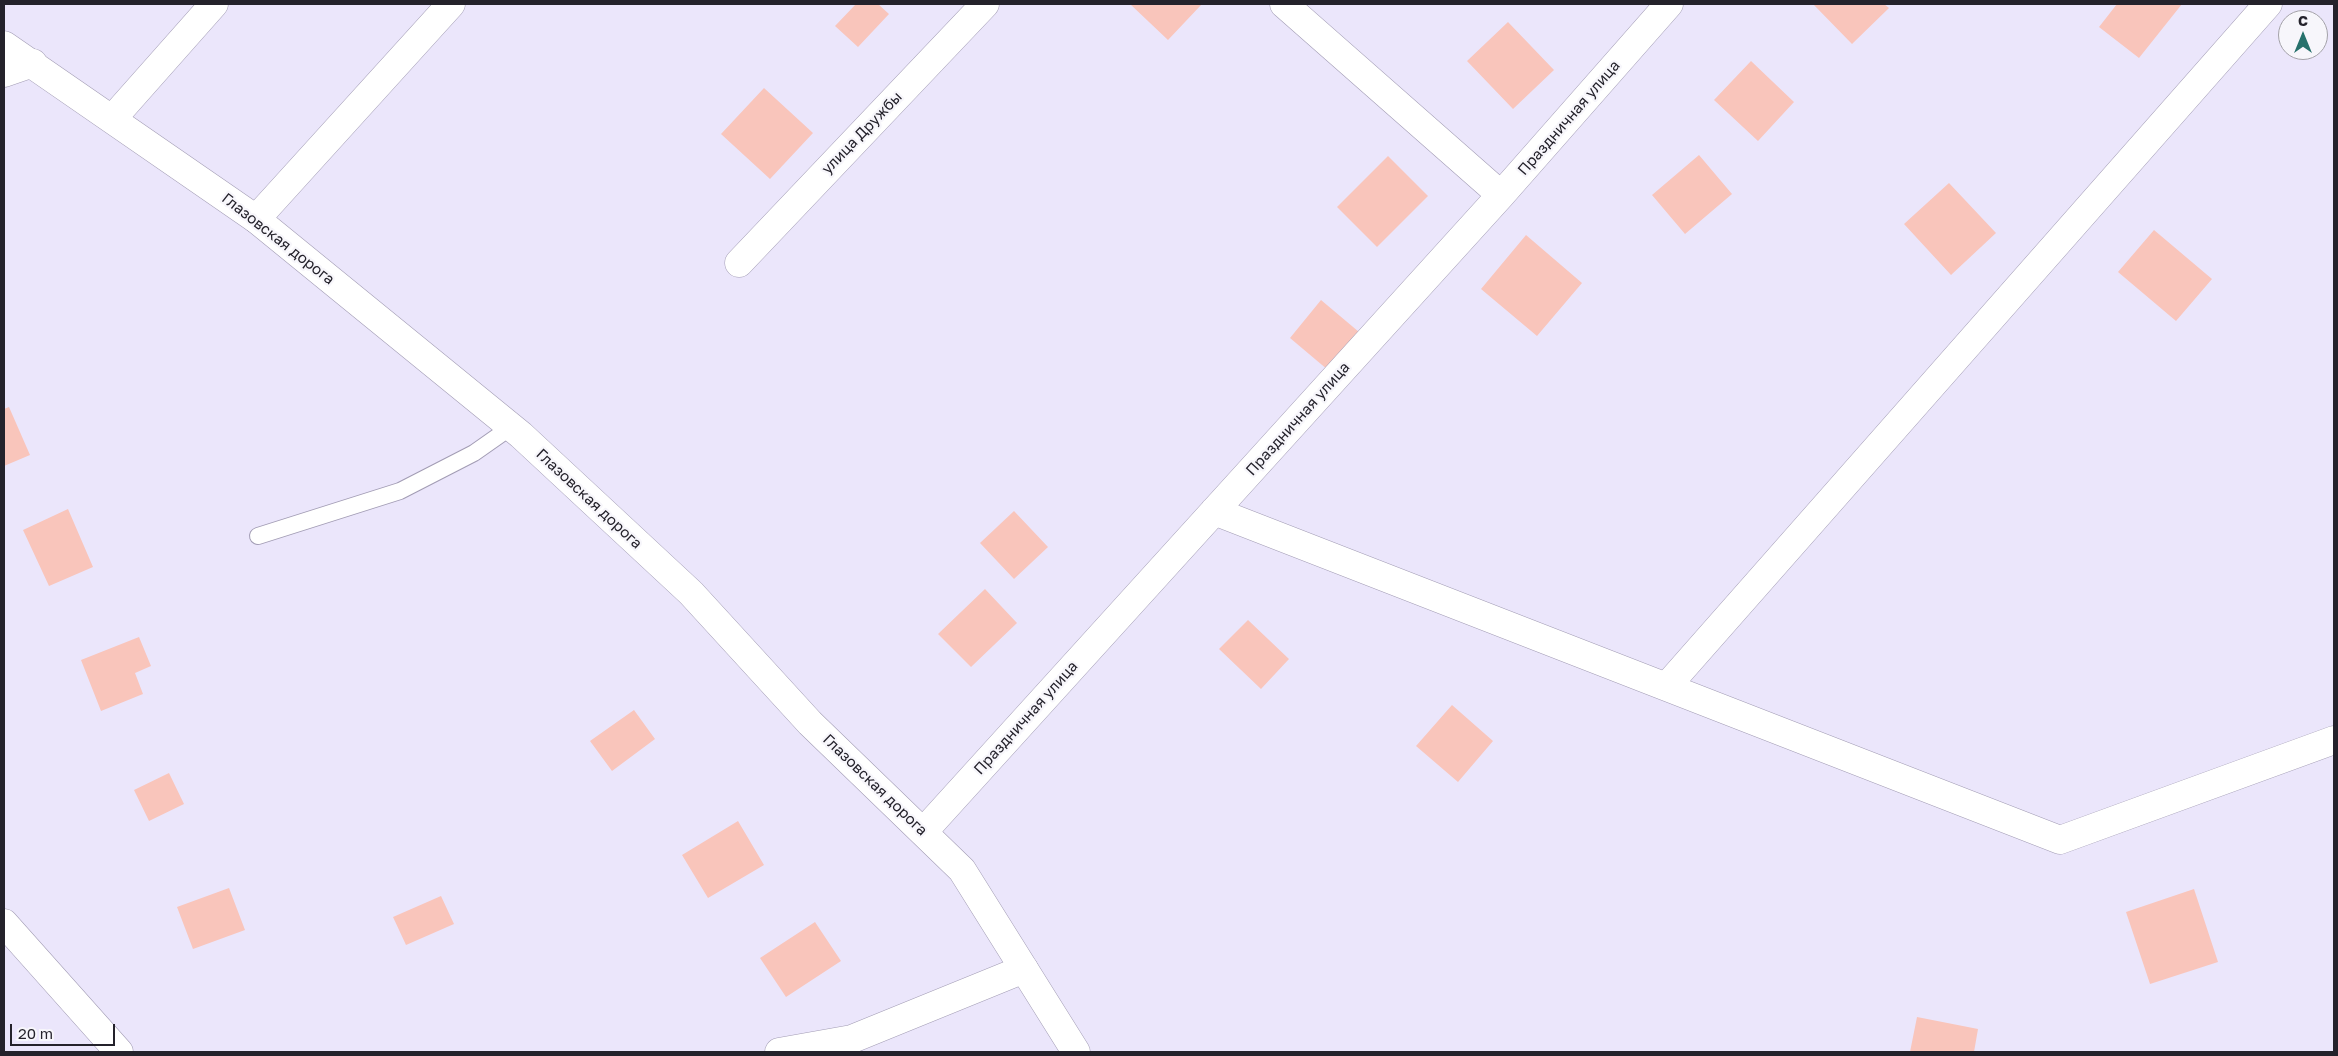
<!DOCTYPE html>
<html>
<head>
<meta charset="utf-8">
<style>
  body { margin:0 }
  #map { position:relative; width:2338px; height:1056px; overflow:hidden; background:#ebe6fb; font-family:"Golos Text",sans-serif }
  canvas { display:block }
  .frame { position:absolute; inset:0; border:5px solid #24222b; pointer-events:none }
  .north { position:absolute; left:2278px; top:10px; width:50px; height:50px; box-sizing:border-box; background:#f7f6fb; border:1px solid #a3a1a8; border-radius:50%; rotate:0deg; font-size:14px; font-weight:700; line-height:20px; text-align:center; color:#24222b }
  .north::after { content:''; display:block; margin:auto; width:18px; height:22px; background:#27716c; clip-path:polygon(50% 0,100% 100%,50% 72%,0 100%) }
  .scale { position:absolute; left:10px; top:1024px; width:105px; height:22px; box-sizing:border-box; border:2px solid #24222b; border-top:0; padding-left:6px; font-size:15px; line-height:18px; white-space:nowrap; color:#24222b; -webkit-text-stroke:4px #f7f6fb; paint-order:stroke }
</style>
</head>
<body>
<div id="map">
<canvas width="2338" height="1056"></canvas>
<div class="frame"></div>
<div class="north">С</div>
<div class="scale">20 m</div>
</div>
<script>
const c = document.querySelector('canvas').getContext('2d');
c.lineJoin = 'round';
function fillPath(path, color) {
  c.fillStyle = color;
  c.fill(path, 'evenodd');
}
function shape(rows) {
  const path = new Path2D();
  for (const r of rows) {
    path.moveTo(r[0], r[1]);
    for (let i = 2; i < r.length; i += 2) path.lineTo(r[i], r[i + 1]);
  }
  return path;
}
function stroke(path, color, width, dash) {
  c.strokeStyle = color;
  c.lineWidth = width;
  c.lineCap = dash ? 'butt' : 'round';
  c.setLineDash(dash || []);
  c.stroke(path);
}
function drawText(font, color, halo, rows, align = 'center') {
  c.font = font + ' "Golos Text",sans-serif';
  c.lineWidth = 4.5;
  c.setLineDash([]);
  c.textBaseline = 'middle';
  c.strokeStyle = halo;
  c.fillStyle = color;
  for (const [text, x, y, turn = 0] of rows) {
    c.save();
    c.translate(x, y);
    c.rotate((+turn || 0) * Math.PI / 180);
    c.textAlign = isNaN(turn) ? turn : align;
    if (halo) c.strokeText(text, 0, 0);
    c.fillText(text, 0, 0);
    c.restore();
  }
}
fillPath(shape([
  [856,4,878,4,889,14,858,47,835,26],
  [1130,4,1202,4,1168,40],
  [1813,4,1884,4,1889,8,1852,44],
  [2117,4,2182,4,2139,58,2099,27],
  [1508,22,1554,70,1513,109,1467,61],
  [1751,61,1794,102,1758,141,1714,100],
  [764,88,813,133,770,179,721,134],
  [1699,155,1732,194,1685,234,1652,195],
  [1388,156,1428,196,1377,247,1337,207],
  [1949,183,1996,233,1951,275,1904,224],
  [2154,230,2212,279,2176,321,2118,272],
  [1526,235,1582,283,1537,336,1481,289],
  [1321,300,1359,332,1328,370,1290,338],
  [9,407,30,455,4,466,4,409],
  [68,509,93,567,49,586,23,530],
  [1014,511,1048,547,1014,579,980,543],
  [985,589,1017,623,971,667,938,634],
  [1248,620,1289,659,1261,689,1219,649],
  [139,637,151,666,135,673,143,694,101,711,81,660],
  [1452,705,1493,741,1458,782,1416,746],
  [634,710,655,739,612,771,590,741],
  [169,773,184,804,149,821,134,790],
  [738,821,764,865,708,898,682,855],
  [229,888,245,930,193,949,177,907],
  [2194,889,2218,962,2150,984,2126,912],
  [441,896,454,924,406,945,393,917],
  [815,922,841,961,786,997,760,958],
  [1917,1017,1978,1029,1974,1052,1910,1052]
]), '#f9c5bb');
const service = shape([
  [258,536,400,491,474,453,511,427]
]);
const minor = shape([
  [1284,4,1501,195],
  [4,73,33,63],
  [113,118,214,4],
  [256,219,451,4],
  [739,263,985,4],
  [1214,511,2060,840,2334,740],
  [1667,686,2268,4],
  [924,831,1501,195,1669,4],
  [4,923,119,1052],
  [779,1052,852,1039,1024,969]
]);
const tertiary = shape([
  [4,45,256,219,521,435,691,593,810,723,962,870,1076,1052]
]);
stroke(service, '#a29cb4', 18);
stroke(minor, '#a29cb4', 29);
stroke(tertiary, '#a29cb4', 29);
stroke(service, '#fff', 16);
stroke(minor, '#fff', 28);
stroke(tertiary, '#fff', 28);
drawText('15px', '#24222b', '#f7f6fb', [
  ["Праздничная улица",1569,118,-49],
  ["улица Дружбы",862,133,-46],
  ["Глазовская дорога",278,239,38],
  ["Праздничная улица",1298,419,-48],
  ["Глазовская дорога",589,499,43],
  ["Праздничная улица",1026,718,-48],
  ["Глазовская дорога",875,785,44]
]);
</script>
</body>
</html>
